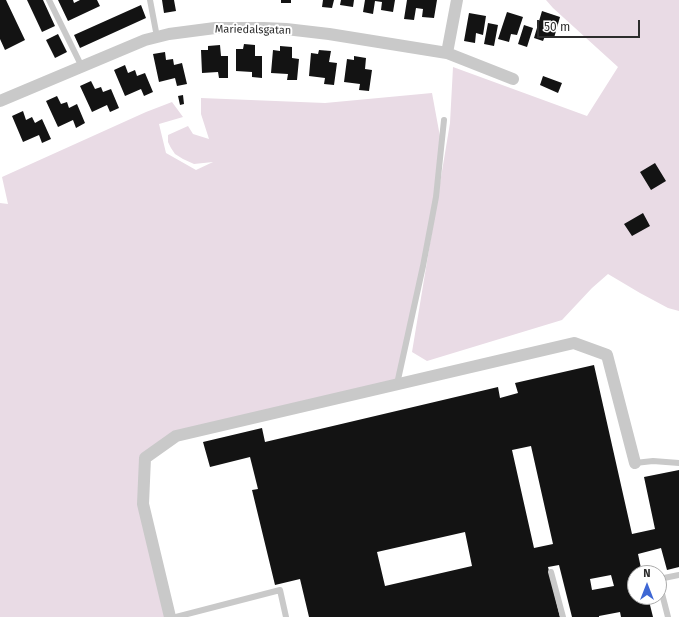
<!DOCTYPE html>
<html>
<head>
<meta charset="utf-8">
<style>
  body { margin:0 }
  #map { position:relative; width:679px; height:617px; overflow:hidden; background:#fff; font-family:"Fira Sans",sans-serif }
  canvas { display:block }
  .north { position:absolute; left:627px; top:565px; width:40px; height:40px; box-sizing:border-box; background:#fff; border:1px solid #ababab; border-radius:50%; rotate:0deg; font-size:11px; font-weight:700; line-height:16px; text-align:center; color:#2c2c2c }
  .north::after { content:''; display:block; margin:auto; width:14px; height:18px; background:#3e67d4; clip-path:polygon(50% 0,100% 100%,50% 72%,0 100%) }
  .scale { position:absolute; left:537px; top:20px; width:103px; height:18px; box-sizing:border-box; border:2px solid #2c2c2c; border-top:0; padding-left:5px; font-size:12px; line-height:14px; white-space:nowrap; color:#2c2c2c; -webkit-text-stroke:3px #fff; paint-order:stroke }
</style>
</head>
<body>
<div id="map">
<canvas width="679" height="617"></canvas>
<div class="north">N</div>
<div class="scale">50 m</div>
</div>
<script>
const c = document.querySelector('canvas').getContext('2d');
c.lineJoin = 'round';
function fillPath(path, color) {
  c.fillStyle = color;
  c.fill(path, 'evenodd');
}
function shape(rows) {
  const path = new Path2D();
  for (const r of rows) {
    path.moveTo(r[0], r[1]);
    for (let i = 2; i < r.length; i += 2) path.lineTo(r[i], r[i + 1]);
  }
  return path;
}
function stroke(path, color, width, dash) {
  c.strokeStyle = color;
  c.lineWidth = width;
  c.lineCap = dash ? 'butt' : 'round';
  c.setLineDash(dash || []);
  c.stroke(path);
}
function drawText(font, color, halo, rows, align = 'center') {
  c.font = font + ' "Fira Sans",sans-serif';
  c.lineWidth = 4;
  c.setLineDash([]);
  c.textBaseline = 'middle';
  c.strokeStyle = halo;
  c.fillStyle = color;
  for (const [text, x, y, turn = 0] of rows) {
    c.save();
    c.translate(x, y);
    c.rotate((+turn || 0) * Math.PI / 180);
    c.textAlign = isNaN(turn) ? turn : align;
    if (halo) c.strokeText(text, 0, 0);
    c.fillText(text, 0, 0);
    c.restore();
  }
}
fillPath(shape([
  [546,0,679,0,679,311,668,308,640,293,608,274,592,288,562,320,427,361,412,352,450,123,453,67,587,116,618,67,553,8],
  [432,93,441,142,436,197,397,384,176,436,145,458,143,504,170,617,0,617,0,203,8,204,2,177,146,112,172,102,183,117,159,124,166,153,196,170,213,162,194,164,183,159,175,154,171,148,168,142,168,135,188,126,193,134,209,139,201,114,201,98,325,103]
]), '#e9dbe5');
fillPath(shape([
  [0,0,6,0,25,40,5,50,0,39],
  [27,0,43,0,55,26,42,32],
  [58,0,73,0,74,3,80,0,97,0,100,6,68,21],
  [162,0,174,0,176,11,164,13],
  [281,0,291,0,291,3,281,3],
  [323,0,334,0,332,8,322,7],
  [341,0,354,0,353,7,340,5],
  [365,0,395,0,393,12,381,10,382,2,375,1,373,14,363,12],
  [407,0,437,0,434,18,422,17,423,9,416,8,414,20,404,19],
  [141,5,146,18,80,48,74,35],
  [542,11,560,17,554,38,545,36,543,41,534,38],
  [507,12,523,17,517,35,511,34,509,42,498,39],
  [469,13,486,16,483,35,476,33,475,43,464,41],
  [488,23,498,25,494,46,484,44],
  [524,25,533,28,527,47,518,44],
  [58,34,67,52,55,58,46,40],
  [244,44,255,45,255,56,262,56,262,78,252,77,252,72,236,71,236,49,243,49],
  [220,45,221,56,228,56,228,78,219,78,218,72,202,73,201,50,208,50,208,46],
  [280,46,292,47,292,58,299,59,297,80,287,80,288,74,271,73,273,50,280,51],
  [319,50,331,51,329,62,337,63,334,85,324,84,325,78,309,76,311,53,318,54],
  [165,52,166,60,173,59,174,65,182,63,187,84,177,86,175,78,159,82,153,54],
  [354,56,366,58,365,69,372,70,369,91,359,90,360,84,344,82,347,59,354,60],
  [125,65,128,73,135,70,137,76,145,73,153,92,144,96,141,89,125,96,114,70],
  [543,76,562,83,558,93,540,85],
  [91,81,95,89,101,87,103,92,111,89,119,108,110,112,107,105,92,112,80,86],
  [183,95,184,104,180,105,178,96],
  [57,96,61,104,67,102,69,108,77,104,85,123,76,128,73,120,58,127,46,101],
  [23,111,26,120,32,117,35,123,42,119,51,139,42,143,39,135,23,142,12,116],
  [655,163,666,181,651,190,640,172],
  [643,213,650,226,632,236,624,224],
  [594,365,632,534,655,529,644,477,679,470,679,567,667,570,661,548,638,554,642,573,635,573,635,597,648,597,653,617,621,617,620,612,599,616,599,617,572,617,559,565,548,567,560,617,309,617,300,579,275,585,252,490,258,489,250,457,210,467,203,442,262,428,265,442,498,387,500,398,518,393,515,383],
  [531,446,553,544,534,548,512,450],
  [465,532,472,566,385,586,377,552],
  [611,575,614,586,592,590,590,579]
]), '#131313');
stroke(shape([
  [49,0,82,67],
  [150,0,157,37],
  [397,384,423,266,436,197,444,120],
  [635,463,653,461,679,463],
  [551,572,563,617],
  [659,579,679,575],
  [659,582,668,617],
  [176,617,280,590,286,617]
]), '#c9c9c9', 6);
stroke(shape([
  [447,53,457,0],
  [0,101,145,40,169,34,215,28,264,28,286,29,329,34,447,53,513,79],
  [170,617,143,504,145,458,176,436,574,343,607,355,635,463]
]), '#c9c9c9', 12);
drawText('11px', '#2c2c2c', '#fff', [
  ["Mariedalsgatan",253,30,1]
]);
</script>
</body>
</html>
